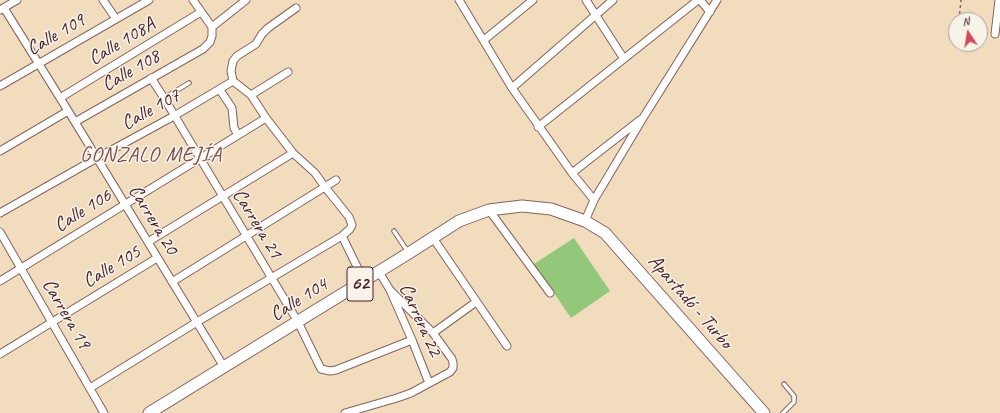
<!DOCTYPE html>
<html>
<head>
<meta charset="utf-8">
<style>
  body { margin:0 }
  #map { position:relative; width:1000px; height:413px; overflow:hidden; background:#f1ddbe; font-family:Caveat,sans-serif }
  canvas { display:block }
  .north { position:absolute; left:948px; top:12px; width:40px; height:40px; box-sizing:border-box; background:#f7f3e8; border:1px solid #b29e9c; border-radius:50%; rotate:348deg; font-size:11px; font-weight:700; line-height:16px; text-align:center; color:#4a1f2b }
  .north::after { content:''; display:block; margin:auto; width:14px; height:18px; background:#d1495b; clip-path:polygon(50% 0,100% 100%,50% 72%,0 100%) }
</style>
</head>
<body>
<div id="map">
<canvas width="1000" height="413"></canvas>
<div class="north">N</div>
</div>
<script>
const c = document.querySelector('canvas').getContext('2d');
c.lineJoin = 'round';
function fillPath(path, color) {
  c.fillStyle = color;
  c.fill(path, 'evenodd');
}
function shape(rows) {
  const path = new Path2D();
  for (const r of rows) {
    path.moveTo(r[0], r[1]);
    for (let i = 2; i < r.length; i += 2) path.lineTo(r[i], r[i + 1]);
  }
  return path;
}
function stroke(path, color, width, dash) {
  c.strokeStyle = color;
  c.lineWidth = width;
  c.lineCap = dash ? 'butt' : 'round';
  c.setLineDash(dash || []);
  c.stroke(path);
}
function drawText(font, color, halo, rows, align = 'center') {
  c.font = font + ' Caveat,sans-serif';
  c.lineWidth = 3;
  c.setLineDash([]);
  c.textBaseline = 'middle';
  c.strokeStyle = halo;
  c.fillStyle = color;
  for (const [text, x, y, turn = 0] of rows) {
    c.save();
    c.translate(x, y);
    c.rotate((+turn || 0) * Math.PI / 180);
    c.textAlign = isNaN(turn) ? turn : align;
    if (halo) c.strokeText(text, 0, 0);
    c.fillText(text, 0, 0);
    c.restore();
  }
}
fillPath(shape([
  [574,238,610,291,571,318,534,264]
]), '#93c87a');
const service = shape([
  [164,98,189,83],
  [394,231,408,252],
  [783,413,794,402,794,396,784,384]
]);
const minor = shape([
  [103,0,116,19],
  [459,0,512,88,572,173,594,200],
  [586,0,624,59],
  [700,0,710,12],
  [4,8,75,122,224,367],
  [0,10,17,0],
  [212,27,246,0],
  [995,34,999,0],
  [484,40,533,0],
  [151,78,164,98,298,322,321,369,330,371,336,370,412,340],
  [0,86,149,0],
  [512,88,613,0],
  [220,90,232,108,234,128,238,135],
  [251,95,288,72],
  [60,98,201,12],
  [75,122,203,49,210,42,212,36,212,27,193,0],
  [538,127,698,0],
  [0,151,68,111],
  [572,173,640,120],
  [489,210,550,293],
  [0,213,97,158,174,116,233,81],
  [585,221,594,200,643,118,717,0],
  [0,232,104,413],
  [342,236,364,281],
  [433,238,507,346],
  [148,242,293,153],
  [379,272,390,290,412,340,429,383],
  [0,281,266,118],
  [172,282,336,180],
  [433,333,476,302],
  [0,354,157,258],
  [90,388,197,322,342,236,350,229,352,225,349,217,325,187,315,173,293,153,266,118,251,95,233,81,231,71,233,61,237,56,256,44,262,34,268,28,296,8],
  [345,413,397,398,411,393,450,372,453,368,453,363,452,359,433,333,390,290]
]);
const primary = shape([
  [149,413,409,253,459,221,489,210,522,206,551,209,585,221,605,233,764,413]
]);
stroke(service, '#84625e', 5.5);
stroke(minor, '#84625e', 9);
stroke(primary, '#84625e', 13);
stroke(shape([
  [959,20,961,0],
  [980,32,988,33]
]), '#84625e', 1.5, [3, 3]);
stroke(service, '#fff', 3.5);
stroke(minor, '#fff', 7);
stroke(primary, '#fff', 11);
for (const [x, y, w] of [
  [360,284,26]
]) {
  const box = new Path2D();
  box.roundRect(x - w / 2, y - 17, w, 34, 3);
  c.fillStyle = '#f7f3e8';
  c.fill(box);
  stroke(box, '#4a1f2b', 1);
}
drawText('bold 19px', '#4a1f2b', null, [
  ["62",360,284]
]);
drawText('20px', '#4a1f2b', '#f7f3e8', [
  ["Calle 109",56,35,-30],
  ["Calle 108A",122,42,-31],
  ["Calle 108",131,71,-30],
  ["Calle 107",151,110,-29],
  ["Calle 106",83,211,-32],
  ["Carrera 20",153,220,59],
  ["Carrera 21",257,224,59],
  ["Calle 105",112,267,-31],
  ["Calle 104",299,300,-32],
  ["Apartadó - Turbo",690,302,49],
  ["Carrera 19",66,314,60],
  ["Carrera 22",420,320,66]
]);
c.letterSpacing = '1px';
drawText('21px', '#7a4d4e', '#f7f3e8', [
  ["GONZALO MEJÍA",151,155]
]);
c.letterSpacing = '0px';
</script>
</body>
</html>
